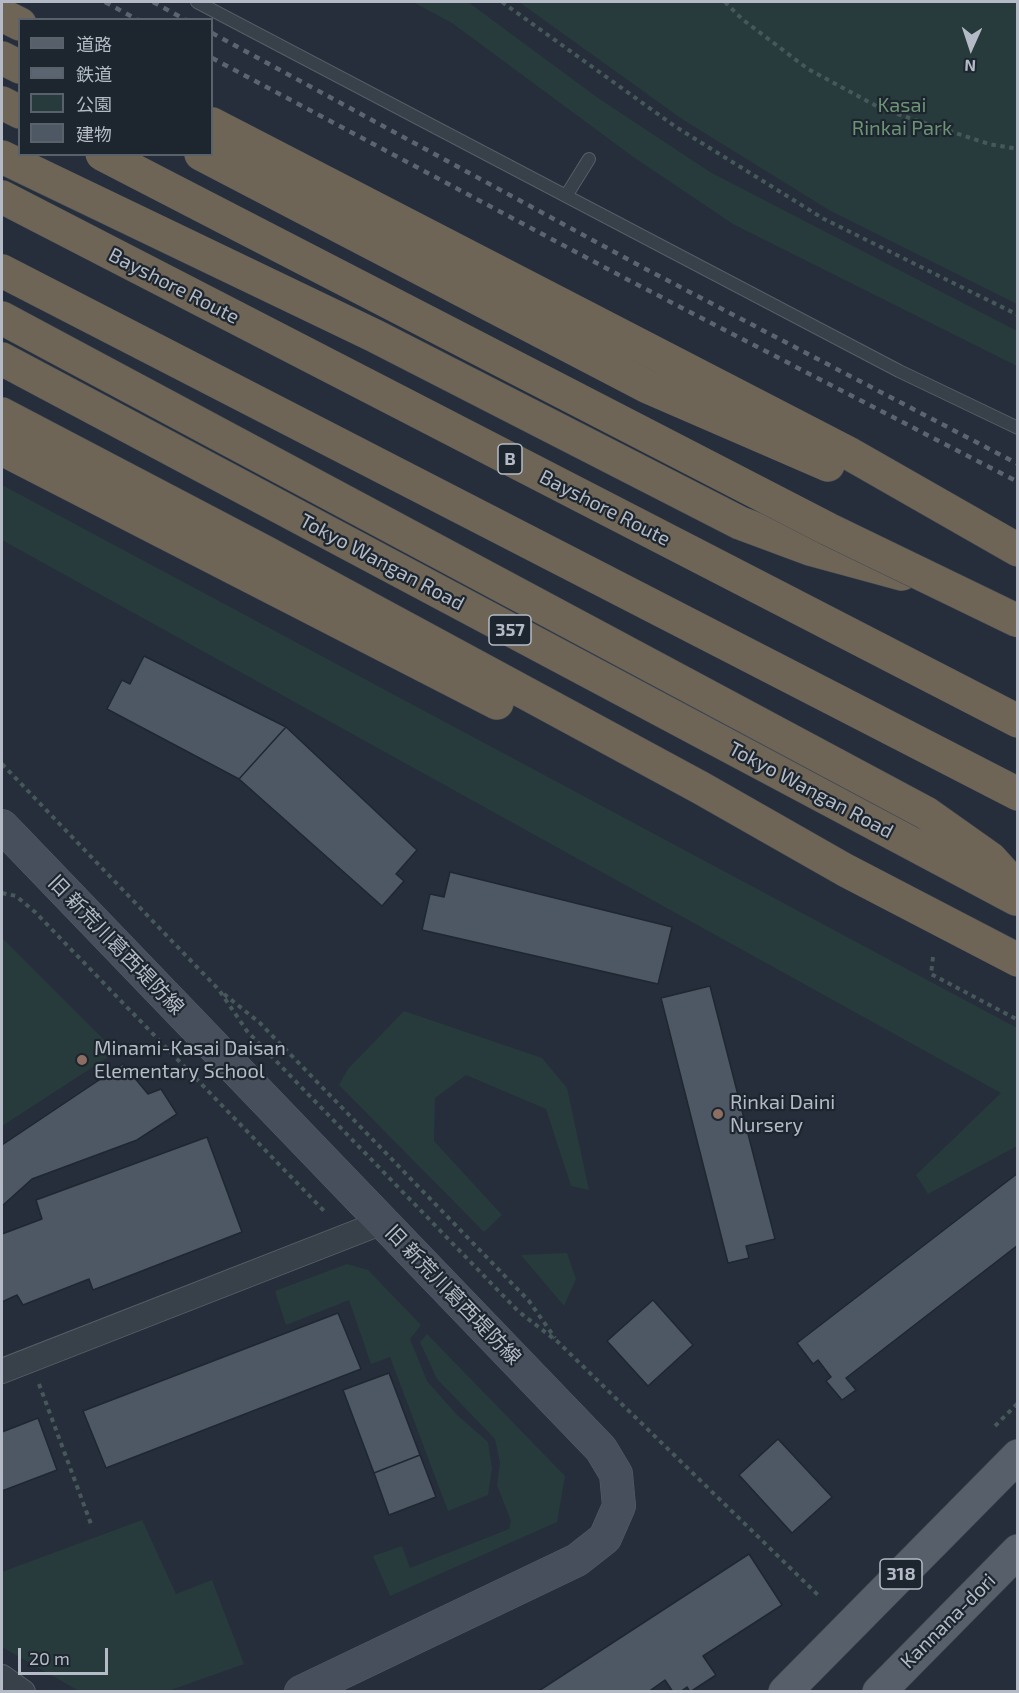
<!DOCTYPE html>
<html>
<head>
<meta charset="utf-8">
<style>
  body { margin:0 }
  #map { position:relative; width:1019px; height:1693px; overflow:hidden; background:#252e3a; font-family:"Exo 2","Noto Sans JP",sans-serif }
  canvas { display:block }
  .frame { position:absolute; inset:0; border:3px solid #b4bbc6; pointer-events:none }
  .legend { position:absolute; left:18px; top:18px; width:195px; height:138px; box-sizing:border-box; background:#1d252f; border:2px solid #59616b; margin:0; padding:8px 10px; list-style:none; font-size:18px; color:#b4bbc6 }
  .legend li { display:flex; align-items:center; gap:12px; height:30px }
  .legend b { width:30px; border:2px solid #59616b }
  .north { position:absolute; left:941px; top:18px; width:60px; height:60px; -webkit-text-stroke:4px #1d252f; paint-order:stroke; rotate:183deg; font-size:16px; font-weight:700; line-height:24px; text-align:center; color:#b4bbc6 }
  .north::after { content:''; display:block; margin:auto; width:21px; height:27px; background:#b4bbc6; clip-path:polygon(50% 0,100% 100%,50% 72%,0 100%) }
  .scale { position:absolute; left:18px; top:1648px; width:90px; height:27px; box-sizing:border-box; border:3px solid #b4bbc6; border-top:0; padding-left:8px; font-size:18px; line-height:21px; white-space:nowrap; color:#b4bbc6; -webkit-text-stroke:4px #1d252f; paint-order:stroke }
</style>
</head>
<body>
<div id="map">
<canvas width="1019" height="1693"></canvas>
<div class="frame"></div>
<ul class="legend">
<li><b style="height:8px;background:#565f6a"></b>道路</li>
<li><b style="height:8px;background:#5b6471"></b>鉄道</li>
<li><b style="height:16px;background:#283b3c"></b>公園</li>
<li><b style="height:16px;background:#4e5865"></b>建物</li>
</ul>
<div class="north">N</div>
<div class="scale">20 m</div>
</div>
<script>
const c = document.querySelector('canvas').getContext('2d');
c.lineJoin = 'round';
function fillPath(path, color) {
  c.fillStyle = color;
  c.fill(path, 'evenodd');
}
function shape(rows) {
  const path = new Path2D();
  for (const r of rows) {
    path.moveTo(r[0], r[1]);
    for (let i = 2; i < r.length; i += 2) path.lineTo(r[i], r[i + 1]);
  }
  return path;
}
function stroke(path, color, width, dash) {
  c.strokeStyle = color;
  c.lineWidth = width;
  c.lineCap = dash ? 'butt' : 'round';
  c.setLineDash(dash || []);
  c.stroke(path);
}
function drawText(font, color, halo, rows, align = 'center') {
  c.font = font + ' "Exo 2","Noto Sans JP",sans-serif';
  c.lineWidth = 4.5;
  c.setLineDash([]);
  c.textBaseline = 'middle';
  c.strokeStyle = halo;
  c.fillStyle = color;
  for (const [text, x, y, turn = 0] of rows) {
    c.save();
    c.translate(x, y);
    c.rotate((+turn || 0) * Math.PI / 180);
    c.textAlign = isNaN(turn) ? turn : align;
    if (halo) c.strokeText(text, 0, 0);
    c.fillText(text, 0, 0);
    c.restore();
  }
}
fillPath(shape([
  [413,2,468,2,598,98,710,172,1017,331,1017,366,733,224,632,156,452,23],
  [519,2,1017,2,1017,304,829,210,682,119],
  [2,485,1017,1028,1017,1146,928,1194,916,1175,1001,1093,2,540],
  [2,938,116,1052,2,1126],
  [404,1011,542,1058,567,1088,589,1190,571,1186,546,1109,466,1075,435,1098,434,1141,502,1215,484,1232,339,1085,348,1069],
  [567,1253,576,1279,564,1306,521,1255],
  [347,1264,368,1270,421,1325,410,1339,427,1381,457,1415,488,1442,492,1469,488,1495,448,1511,390,1357,371,1364,349,1300,286,1325,275,1291],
  [427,1334,565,1476,557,1522,390,1596,373,1556,402,1546,410,1568,509,1529,511,1521,497,1485,500,1463,495,1439,437,1379,420,1342],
  [142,1520,176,1594,212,1580,244,1664,168,1691,79,1691,2,1647,2,1572]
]), '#283b3c');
const building = shape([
  [144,656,286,727,239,779,107,709,122,680,130,684,144,656],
  [286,727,417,850,396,874,404,881,382,906,239,779,286,727],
  [450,872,672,927,658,984,422,930,430,894,444,897,450,872],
  [710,986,775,1239,746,1246,749,1258,728,1263,661,998,710,986],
  [123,1064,148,1094,161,1089,177,1114,137,1140,32,1179,2,1206,2,1145,123,1064],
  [207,1137,242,1232,93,1290,89,1279,23,1305,17,1295,2,1302,2,1234,42,1219,36,1200,207,1137],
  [1018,1173,1018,1245,846,1378,856,1390,842,1400,826,1381,831,1377,818,1360,813,1364,797,1343,1018,1173],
  [653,1300,693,1345,648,1386,607,1341,653,1300],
  [338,1313,361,1369,106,1468,83,1411,338,1313],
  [389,1373,420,1455,374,1473,343,1390,389,1373],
  [38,1418,57,1470,2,1491,2,1432,38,1418],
  [778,1439,832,1497,792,1533,739,1475,778,1439],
  [420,1455,436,1497,389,1515,374,1473,420,1455],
  [749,1554,782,1605,703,1656,716,1675,690,1692,687,1687,680,1692,673,1692,665,1680,648,1692,537,1692,749,1554]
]);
fillPath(building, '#4e5865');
stroke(building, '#1f2731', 1.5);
const lane = shape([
  [197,2,566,196],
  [589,159,566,196,899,371,1018,428]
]);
const street = shape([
  [2,1371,383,1222],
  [2,1677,23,1692]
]);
const secondary = shape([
  [2,826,601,1449,616,1474,619,1506,605,1538,577,1560,301,1692]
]);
const primary = shape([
  [785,1692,1018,1456],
  [879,1692,1018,1551]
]);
const highway = shape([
  [2,15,20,24],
  [2,58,20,67],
  [2,103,20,112],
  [212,124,850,454,1018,550],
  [201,154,648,387,828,465],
  [2,157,375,336,740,523,810,549,902,574],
  [2,197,1018,721],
  [2,271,1018,794],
  [2,318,926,813,991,859,1018,889],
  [2,359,1016,899],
  [2,414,265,552,701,788,845,870,1018,960],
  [2,449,497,703]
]);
stroke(lane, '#565e68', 14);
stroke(street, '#565e68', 26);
stroke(secondary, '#565e68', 34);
stroke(primary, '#414953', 34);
stroke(highway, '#434b55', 34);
stroke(shape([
  [502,2,676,127,824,219,1018,315],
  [725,2,742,19,808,69,882,109,989,144,1018,149],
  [2,764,219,990,247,1031,518,1311,558,1342,818,1595],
  [2,893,16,896,35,912,326,1213],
  [933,957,931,974,1018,1020],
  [224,994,260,1023,529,1301,555,1338],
  [39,1384,91,1524],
  [995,1426,1018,1403]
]), '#46585a', 4, [4.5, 4.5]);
stroke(lane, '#38404a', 12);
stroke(street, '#38404a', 24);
stroke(secondary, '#474f5d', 33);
stroke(primary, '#565f6a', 33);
stroke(highway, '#6f6556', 33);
stroke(shape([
  [105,2,138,20],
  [153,2,186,20],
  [212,33,642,267,1018,464],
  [212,58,634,283,1018,482]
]), '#5b6471', 4.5, [6, 6]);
const highwayBridge = shape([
  [102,154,828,529,1018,621]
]);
stroke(highwayBridge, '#434b55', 34, []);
stroke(highwayBridge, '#6f6556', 33);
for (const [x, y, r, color] of [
  [82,1060,6,"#8d6e63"],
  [718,1114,6,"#8d6e63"]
]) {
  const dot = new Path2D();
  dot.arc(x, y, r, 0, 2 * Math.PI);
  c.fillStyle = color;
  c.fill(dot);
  stroke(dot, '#1d252f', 2);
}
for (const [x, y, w] of [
  [510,459,24],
  [510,630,42],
  [901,1574,42]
]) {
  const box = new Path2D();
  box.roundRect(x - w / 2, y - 15, w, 30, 4.5);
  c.fillStyle = '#1d252f';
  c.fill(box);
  stroke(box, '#b4bbc6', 1.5);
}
drawText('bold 18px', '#b4bbc6', null, [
  ["B",510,459],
  ["357",510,630],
  ["318",901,1574]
]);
drawText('20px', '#6d9475', '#1d252f', [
  ["Kasai",902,105],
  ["Rinkai Park",902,128]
]);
drawText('20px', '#b4bbc6', '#1d252f', [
  ["Bayshore Route",174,286,27],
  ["Bayshore Route",605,508,27],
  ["Tokyo Wangan Road",382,562,28],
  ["Tokyo Wangan Road",811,790,28],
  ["旧 新荒川葛西堤防線",116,945,46],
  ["旧 新荒川葛西堤防線",453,1295,46],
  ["Kannana-dori",948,1621,-45]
]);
drawText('20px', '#b4bbc6', '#1d252f', [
  ["Minami-Kasai Daisan",94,1048],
  ["Elementary School",94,1071],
  ["Rinkai Daini",730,1102],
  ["Nursery",730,1125]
], 'left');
</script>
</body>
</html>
